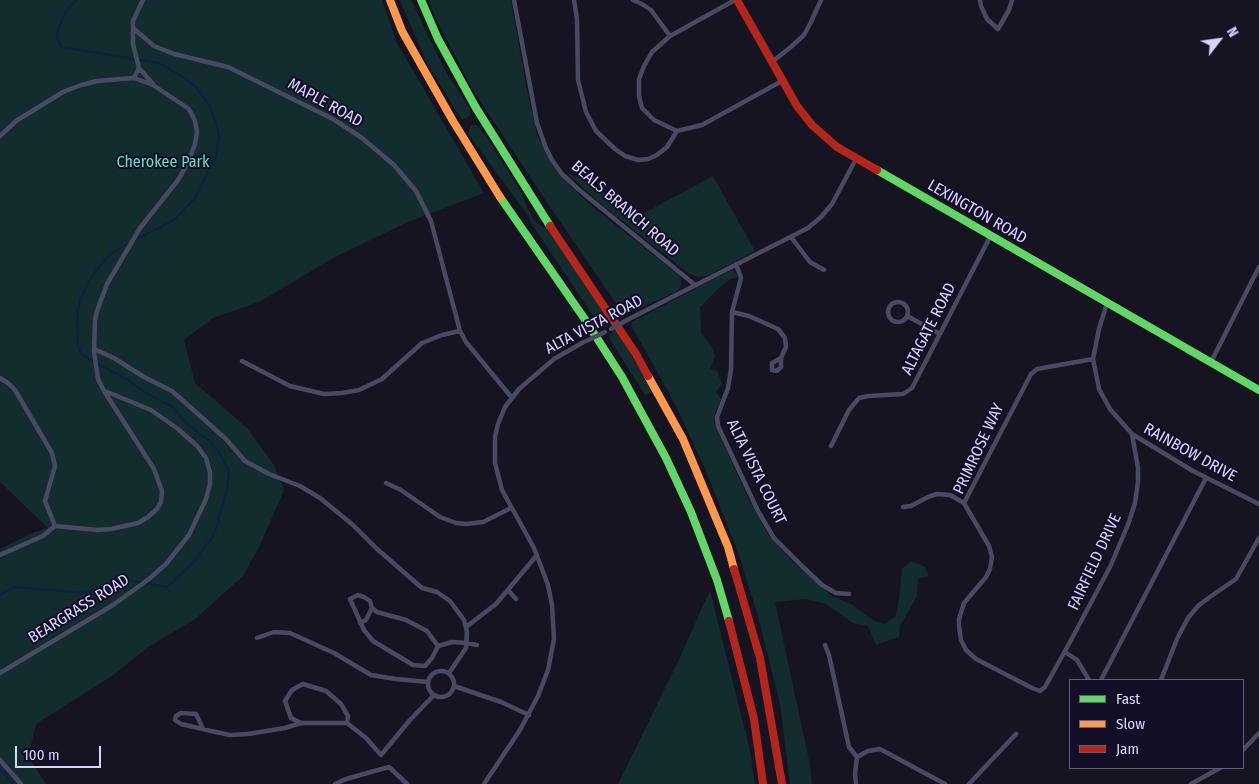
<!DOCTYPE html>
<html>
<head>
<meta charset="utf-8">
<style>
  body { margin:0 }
  #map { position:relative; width:1259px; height:784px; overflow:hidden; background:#161421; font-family:"Fira Sans Condensed",sans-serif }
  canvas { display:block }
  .legend { position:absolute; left:1069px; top:679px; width:175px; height:90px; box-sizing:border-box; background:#130f26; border:1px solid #625e7d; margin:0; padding:6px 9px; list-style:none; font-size:15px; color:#d9d4ff }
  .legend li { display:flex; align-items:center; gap:10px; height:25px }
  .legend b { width:25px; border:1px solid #625e7d }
  .north { position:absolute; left:1194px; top:15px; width:50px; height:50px; -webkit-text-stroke:4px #130f26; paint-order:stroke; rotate:60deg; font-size:14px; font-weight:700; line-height:20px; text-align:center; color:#d9d4ff }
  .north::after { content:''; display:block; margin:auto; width:18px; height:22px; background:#d9d4ff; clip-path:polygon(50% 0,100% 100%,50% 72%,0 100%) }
  .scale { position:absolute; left:15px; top:746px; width:86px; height:22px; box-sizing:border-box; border:2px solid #d9d4ff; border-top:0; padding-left:6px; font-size:15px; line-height:18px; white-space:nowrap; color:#d9d4ff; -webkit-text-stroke:4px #130f26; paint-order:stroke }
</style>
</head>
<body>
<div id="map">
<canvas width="1259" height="784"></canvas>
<ul class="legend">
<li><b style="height:6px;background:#63d668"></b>Fast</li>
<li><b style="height:6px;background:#ff974d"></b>Slow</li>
<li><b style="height:6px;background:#b3261e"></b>Jam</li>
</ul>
<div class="north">N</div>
<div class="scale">100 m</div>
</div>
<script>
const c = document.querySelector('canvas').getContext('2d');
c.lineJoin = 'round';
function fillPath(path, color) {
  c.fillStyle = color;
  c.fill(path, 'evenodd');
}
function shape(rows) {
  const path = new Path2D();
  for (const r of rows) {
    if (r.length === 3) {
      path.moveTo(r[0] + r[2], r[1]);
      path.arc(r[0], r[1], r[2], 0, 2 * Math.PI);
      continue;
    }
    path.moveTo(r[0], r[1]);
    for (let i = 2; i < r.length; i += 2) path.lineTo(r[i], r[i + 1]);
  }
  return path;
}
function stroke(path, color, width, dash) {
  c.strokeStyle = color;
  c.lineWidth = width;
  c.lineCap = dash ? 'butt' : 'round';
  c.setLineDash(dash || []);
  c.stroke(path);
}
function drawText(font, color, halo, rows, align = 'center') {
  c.font = font + ' "Fira Sans Condensed",sans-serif';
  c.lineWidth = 4;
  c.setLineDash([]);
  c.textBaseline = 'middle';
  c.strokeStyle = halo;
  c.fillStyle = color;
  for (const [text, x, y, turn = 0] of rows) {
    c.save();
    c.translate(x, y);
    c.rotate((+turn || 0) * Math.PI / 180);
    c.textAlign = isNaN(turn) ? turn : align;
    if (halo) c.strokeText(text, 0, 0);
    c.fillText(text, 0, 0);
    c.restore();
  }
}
fillPath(shape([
  [0,0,382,0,397,43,484,193,408,222,335,257,261,301,213,318,184,340,195,383,247,428,274,465,284,490,260,545,243,576,194,620,148,647,112,676,36,724,28,757,46,784,0,784,0,549,30,534,48,528,0,482],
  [401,0,411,0,446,72,470,109,470,115,466,119,462,119,455,109,428,65,400,1],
  [429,0,511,0,526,85,537,134,554,167,568,184,594,208,679,275,681,279,681,286,676,292,624,315,546,201,473,90,435,17],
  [471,125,477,125,487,138,521,192,527,208,535,221,551,233,611,319,608,322,600,326,531,223,528,216,469,135,469,129],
  [567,173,592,183,635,218,713,176,755,251,707,276,698,277,688,273,602,205],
  [733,269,738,277,731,279,720,287,700,307,701,333,713,349,715,356,710,369,717,371,722,384,716,392,721,399,715,412,714,423,750,502,769,536,793,562,832,596,853,605,874,621,885,624,895,617,899,601,902,569,911,561,925,567,929,576,918,579,917,596,900,626,899,637,876,645,868,626,853,623,826,604,806,599,775,602,810,765,812,784,790,784,780,704,758,616,739,555,706,471,674,402,631,325,632,322],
  [614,331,617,331,653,392,645,395,609,338,609,335],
  [710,590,750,750,755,784,618,784,677,664]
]), '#132c2d');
stroke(shape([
  [76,0,66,11,57,33,57,39,61,47,159,63,183,77,196,87,209,105,217,126,219,137,216,156,195,198,174,220,135,240],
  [0,595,14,587,85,593,128,580,167,587,193,563,214,535,227,490,229,471,219,452,208,440,185,422,173,407,146,393,128,380,90,360,83,355,78,347,77,322,78,311,80,301,89,281,101,264,113,252,131,242],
  [0,769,13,784]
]), '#0d2144', 2);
stroke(shape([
  [143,0,133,21,133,44,139,68,153,84],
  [514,0,537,123,546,148,552,160,562,174,578,189,695,285],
  [574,0,577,19,578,80,586,112,596,131,615,149,625,156,638,160,648,159,657,155,667,147,677,131],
  [633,0,642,4,651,10,670,36],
  [735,0,670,36,652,52,644,66,639,79,639,96,642,108,654,120,677,131,702,125,782,81],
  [980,0,981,6,987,19,998,29,1009,10,1012,0],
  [133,28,154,46,174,54,228,67,333,119,362,138,394,165,416,191,431,221,460,331,466,342,512,398],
  [772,62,792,46,804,35,811,22,821,0],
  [0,136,16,121,63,92,81,85,97,81,134,78,139,68],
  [791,237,810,262,824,270],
  [736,264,741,278,732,312,731,369,728,388,717,417,718,426,758,511,774,538,802,566,822,585,836,593,849,594],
  [898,312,10],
  [1107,303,1099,329,1093,359,1099,389,1110,409,1132,434,1193,471,1259,504],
  [732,312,749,316,778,329,785,338,786,347,781,358,781,367,777,371,772,370,772,363,781,358],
  [907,316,940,334],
  [629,319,808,228,821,217,832,204,856,159],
  [94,349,114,358,144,377,172,391,226,439,245,461,269,474,300,486,320,498,353,525,376,548,422,588,437,592,450,601,464,620,467,632,466,648,449,673],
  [1093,359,1037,369,1031,374,964,503,989,546,992,557,990,569,986,577,964,603,959,619,959,626,961,640,966,650,976,659,1032,688,1040,691,1045,687,1070,642,1111,565,1129,522,1135,503,1138,482,1138,468,1132,434],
  [242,361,290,386,324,394,342,393,359,390,382,379,422,343,442,335,460,331],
  [1211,362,1259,267],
  [0,378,8,383,15,390,52,453,55,466,45,501,55,526,97,530,111,529,138,523,148,517,157,509,161,502,162,491,154,469,104,391,98,379,94,352,95,320,97,311,107,284,117,267,140,228,178,180,188,163,195,144,197,132,195,121,189,109,153,85,134,78],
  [831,446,849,410,859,398,868,396,903,394,912,388,991,235],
  [386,483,401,490,440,517,456,523,467,524,483,522,511,508],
  [903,507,911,506,928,497,937,494,950,495,964,503],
  [0,555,43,536,55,526],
  [508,590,516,599],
  [358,595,364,597,370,601,372,608,377,612,406,620,427,631,438,646,432,658,425,666,413,665,373,641,364,630,350,599,358,595],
  [360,623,366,620,372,608],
  [466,627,496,604,537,555],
  [257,638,274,632,290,633,334,653,371,675,396,679,428,682],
  [825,645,829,655,849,747,857,757],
  [438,646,452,642,467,643,477,645],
  [1065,652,1077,660,1089,680],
  [441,684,13],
  [0,673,113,605,149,579,166,564,189,535,206,499,210,484,210,473,206,458,197,446,178,429,151,410,105,391],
  [1101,680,1206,478],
  [1161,680,1177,639,1188,618,1198,606,1207,599,1236,579,1259,538],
  [454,686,501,702,529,715],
  [301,723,291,718,285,701,292,690,303,684,326,691,341,704,348,716,347,723],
  [203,729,196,714,181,713,176,716,175,720,181,724,211,731,230,735,248,734,285,728,301,723,347,723,366,738,381,755,410,720,434,695],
  [1243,750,1259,733],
  [857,757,868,751,880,749,945,784],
  [0,760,21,784],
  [335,784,346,779,389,767,407,784],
  [484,784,520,730,538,696,548,670,554,639,552,605,548,585,534,548,502,490,495,463,495,437,498,424,505,407,519,389,554,359,582,343],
  [856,784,855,774,857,757],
  [969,784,1016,734],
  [1191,784,1220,768]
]), '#4a4962', 4.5);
stroke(shape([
  [421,0,438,39,476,108,550,226],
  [877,170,1259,390],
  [500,197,584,318,622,377,666,458,691,512,717,580,729,621]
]), '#63d668', 8);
stroke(shape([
  [390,0,402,31,453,121,500,197],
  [648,376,683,439,728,547,734,569]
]), '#ff974d', 8);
stroke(shape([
  [737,0,797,106,812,125,837,147,877,170],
  [550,226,636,354,648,376],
  [734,569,760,658,782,784],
  [729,621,754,719,763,784]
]), '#b3261e', 8);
stroke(shape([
  [611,329,629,319],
  [582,343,605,332]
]), '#4a4962', 4.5);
drawText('16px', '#d9d4ff', '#130f26', [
  ["MAPLE ROAD",325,103,29],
  ["BEALS BRANCH ROAD",625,209,41],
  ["LEXINGTON ROAD",977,212,30],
  ["ALTA VISTA ROAD",594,325,-28],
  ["ALTAGATE ROAD",929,329,-63],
  ["PRIMROSE WAY",979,449,-65],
  ["RAINBOW DRIVE",1190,453,29],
  ["ALTA VISTA COURT",756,472,64],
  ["FAIRFIELD DRIVE",1095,562,-65],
  ["BEARGRASS ROAD",79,609,-32]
]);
drawText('16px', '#5fe0c0', '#130f26', [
  ["Cherokee Park",163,163]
]);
</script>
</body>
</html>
